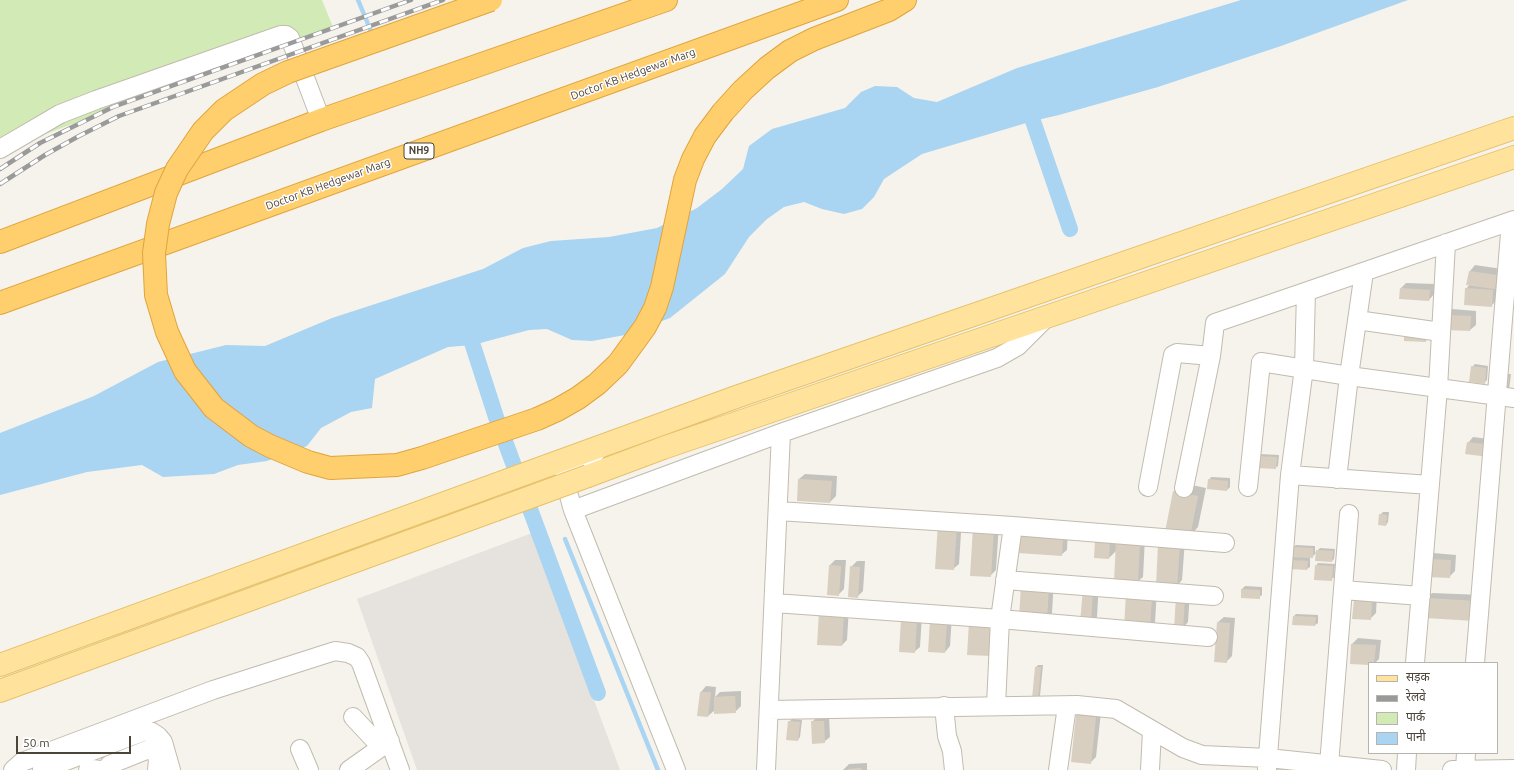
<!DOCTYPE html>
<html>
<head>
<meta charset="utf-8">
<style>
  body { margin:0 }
  #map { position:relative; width:1514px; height:770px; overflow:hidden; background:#f6f3ec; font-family:Ubuntu,"Noto Sans Devanagari",sans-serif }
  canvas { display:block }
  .legend { position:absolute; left:1368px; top:662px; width:130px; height:92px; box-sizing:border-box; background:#fff; border:1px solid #b7b4b0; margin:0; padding:5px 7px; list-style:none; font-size:12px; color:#4b4439 }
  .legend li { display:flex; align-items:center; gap:8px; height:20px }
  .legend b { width:20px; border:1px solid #b7b4b0 }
  .scale { position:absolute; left:16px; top:736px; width:115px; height:18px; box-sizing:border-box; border:2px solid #4b4439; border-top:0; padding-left:5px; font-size:12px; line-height:14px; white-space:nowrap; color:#4b4439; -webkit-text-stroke:3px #fff; paint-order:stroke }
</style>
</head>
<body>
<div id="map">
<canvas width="1514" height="770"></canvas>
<ul class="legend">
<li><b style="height:5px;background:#ffe39c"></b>सड़क</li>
<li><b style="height:5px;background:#9a9a9a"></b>रेलवे</li>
<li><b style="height:11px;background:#d2eab5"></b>पार्क</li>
<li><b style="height:11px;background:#a9d4f2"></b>पानी</li>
</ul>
<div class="scale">50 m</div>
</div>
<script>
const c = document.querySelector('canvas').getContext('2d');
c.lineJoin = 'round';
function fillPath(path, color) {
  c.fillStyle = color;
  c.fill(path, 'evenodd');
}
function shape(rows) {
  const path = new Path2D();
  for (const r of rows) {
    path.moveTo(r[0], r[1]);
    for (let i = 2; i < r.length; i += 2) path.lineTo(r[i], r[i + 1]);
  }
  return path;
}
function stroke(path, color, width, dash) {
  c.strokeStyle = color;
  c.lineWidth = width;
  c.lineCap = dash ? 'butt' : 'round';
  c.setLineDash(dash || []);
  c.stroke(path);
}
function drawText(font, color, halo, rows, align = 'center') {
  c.font = font + ' Ubuntu,sans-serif';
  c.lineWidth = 3;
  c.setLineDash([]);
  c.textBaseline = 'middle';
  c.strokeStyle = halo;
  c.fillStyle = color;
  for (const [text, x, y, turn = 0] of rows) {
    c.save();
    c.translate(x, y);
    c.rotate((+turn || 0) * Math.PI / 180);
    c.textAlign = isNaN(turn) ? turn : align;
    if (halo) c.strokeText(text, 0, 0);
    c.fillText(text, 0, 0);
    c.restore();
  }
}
fillPath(shape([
  [532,533,620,770,417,770,357,599]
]), '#e6e2dd');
fillPath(shape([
  [0,0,322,0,333,27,0,151]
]), '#d2eab5');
fillPath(shape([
  [1241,0,1408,0,1281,46,1158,87,1059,115,1033,121,922,154,884,179,874,197,862,209,844,214,822,209,804,202,784,207,767,219,749,237,725,274,670,318,625,335,592,341,572,340,547,329,529,330,473,345,448,347,375,379,372,408,351,412,321,428,307,446,267,461,238,465,214,474,163,477,142,465,87,472,0,495,0,433,94,396,158,362,226,345,265,346,332,318,483,269,523,248,551,241,609,237,657,228,697,208,722,189,743,169,749,146,772,129,845,108,861,92,875,86,897,87,914,98,937,102,1017,68]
]), '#a9d4f2');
fillPath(shape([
  [1475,265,1502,269,1497,300,1491,306,1466,289,1470,284,1468,284,1470,271],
  [1406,283,1435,284,1434,294,1429,300,1401,288],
  [1452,309,1476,311,1476,325,1470,330,1446,315],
  [1475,364,1488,366,1487,380,1484,383,1472,367],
  [1507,374,1511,374,1509,390,1507,392],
  [1473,437,1496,440,1494,450,1468,443],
  [1259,454,1279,455,1278,466,1275,468,1257,457],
  [805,474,837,476,836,496,830,502,799,479],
  [1211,477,1230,478,1230,487,1227,490,1209,480],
  [1182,483,1206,488,1198,527,1190,536,1174,492],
  [1383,512,1389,512,1388,522,1386,525,1380,515],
  [962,518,959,564,953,569,937,568],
  [999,523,996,570,990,576,974,528],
  [1068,530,1067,550,1061,555,1020,532],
  [1123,536,1145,538,1143,577,1137,582,1117,550,1109,558,1095,557,1116,537,1115,544],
  [1165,538,1185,540,1182,580,1177,586],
  [1296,545,1315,546,1315,553,1320,548,1335,549,1334,559,1332,561,1317,552,1312,557,1310,557,1310,567,1307,569,1290,560,1294,556,1293,547],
  [1433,553,1456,555,1455,571,1449,577,1428,559],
  [835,560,846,560,844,589,838,595,830,565],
  [857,561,865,561,863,591,857,597,851,567],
  [1318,563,1335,564,1334,577,1331,580,1316,566],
  [1054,580,1052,613,1046,619,1020,618],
  [1099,583,1097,617,1091,622,1084,589],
  [1245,586,1262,587,1262,595,1259,597,1242,597,1242,589],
  [1157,589,1155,623,1150,629,1125,627],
  [1190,592,1188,622,1183,628,1177,597],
  [1432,593,1482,595,1480,615,1427,598],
  [1377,595,1376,613,1370,619,1353,618],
  [826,606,849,607,847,640,842,645],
  [1296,614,1318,615,1318,623,1315,625,1294,616],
  [922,615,920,647,914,652,902,620],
  [952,615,950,646,945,652,929,651],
  [1224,617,1235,618,1232,656,1226,662,1218,622],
  [1358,638,1381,640,1379,659,1375,663,1369,663,1369,664,1352,644],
  [1038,665,1043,665,1040,696,1037,698,1036,667],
  [706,686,716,687,715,697,720,692,741,691,741,706,735,712,715,710,708,716,698,716,701,692],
  [1082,710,1101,712,1096,757,1090,763,1076,715],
  [829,715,830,737,824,742,812,722,818,716],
  [792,719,802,720,800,737,798,740,789,722],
  [867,763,867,770,843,770,849,764]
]), '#0003');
stroke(shape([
  [358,0,373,36],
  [565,539,658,770]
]), '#a9d4f2', 4.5);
stroke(shape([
  [1031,99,1033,121,1070,229],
  [466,324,496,417,598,693]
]), '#a9d4f2', 16);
fillPath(shape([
  [1469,271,1497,275,1495,289,1466,285],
  [1400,288,1430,290,1429,301,1399,299],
  [1465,288,1493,290,1492,307,1464,305],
  [1445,315,1471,316,1470,331,1445,330],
  [1404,331,1427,333,1426,342,1404,341],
  [1471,366,1486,368,1485,384,1469,382],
  [1503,376,1509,377,1507,393],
  [1467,442,1491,445,1489,457,1465,454],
  [1256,456,1277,457,1276,469,1255,468],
  [798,479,832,481,830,503,797,501],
  [1208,479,1228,481,1227,491,1207,489],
  [1173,491,1198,496,1190,537,1165,532],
  [1379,514,1387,515,1386,526,1378,525],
  [938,523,957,523,954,570,935,569],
  [973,527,994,528,991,577,970,576],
  [1019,532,1063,535,1062,556,1018,553],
  [1095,541,1110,542,1109,559,1094,558],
  [1116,541,1140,543,1138,583,1114,582],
  [1158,544,1180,545,1177,587,1156,586],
  [1292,547,1313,548,1313,558,1291,557],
  [1316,550,1333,551,1332,562,1315,561],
  [1427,559,1451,560,1450,578,1426,577],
  [1289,560,1308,561,1307,570,1289,569],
  [829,565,841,566,839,596,827,595],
  [1315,565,1333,566,1332,581,1314,580],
  [850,566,860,567,858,598,848,597],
  [1021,584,1049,585,1047,620,1019,619],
  [1083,588,1093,589,1091,624,1080,623],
  [1241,589,1260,590,1260,599,1241,598],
  [1126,593,1152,595,1150,630,1124,628],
  [1176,596,1185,597,1183,629,1174,629],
  [1426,598,1476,601,1475,621,1425,618],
  [1354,599,1372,600,1371,620,1352,619],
  [819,611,844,613,842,646,817,645],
  [1293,616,1316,617,1315,626,1292,625],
  [901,619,917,620,915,653,899,652],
  [930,620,947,620,945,653,928,652],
  [969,622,993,623,991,656,967,655],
  [1217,622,1230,623,1227,663,1214,662],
  [1351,644,1376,645,1374,663,1369,663,1369,665,1350,664],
  [1035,667,1041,667,1038,699,1032,699],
  [700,692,711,692,708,717,697,716],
  [735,696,736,713,714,714,714,697],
  [1076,715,1096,717,1091,764,1071,762],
  [788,721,800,722,798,741,786,740],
  [811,721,824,721,825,743,812,744],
  [1272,766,1304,770,1271,770],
  [861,768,862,770,848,770,848,769]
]), '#d8cfc1');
const minor = shape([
  [0,149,60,114,96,100,281,35,286,35,290,38,321,120],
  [1357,320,1441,332],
  [596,452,588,461,568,472,564,478,573,510,676,770],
  [1290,475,1430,485],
  [1337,479,1349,376,1364,272],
  [1148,487,1173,355,1177,353,1211,356],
  [1248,487,1261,362,1349,376,1514,398],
  [1184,488,1211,356,1215,323,1514,220],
  [573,510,781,433,997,358,1018,346,1047,317],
  [778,511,1013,526,1225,543],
  [1005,580,1214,596],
  [1343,590,1421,596],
  [774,603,1000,619,1208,637],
  [1415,663,1438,388,1446,243],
  [1475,663,1511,221],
  [944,706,947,736,952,751,954,770],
  [996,706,1000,619,1013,526],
  [769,710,1077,705,1116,709,1183,748,1202,755,1268,758,1382,770],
  [353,717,381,747],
  [300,749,309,770],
  [109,765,154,747,158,760,157,770],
  [1329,765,1349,514],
  [1267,769,1290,475,1304,368,1306,292],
  [13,770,22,762,213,690,335,651,348,653,357,657,361,663,400,770],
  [42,770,145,731,152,732,158,736,163,742,171,770],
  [88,770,92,769,100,770],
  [349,770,390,741],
  [766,770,781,433],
  [1058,770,1067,706],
  [1150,770,1152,730],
  [1406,770,1407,753],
  [1452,770,1514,769],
  [1465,770,1466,753]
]);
const major = shape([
  [588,476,663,448,1514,157],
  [0,665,736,397,1514,128],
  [0,691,495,510]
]);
const highway = shape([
  [723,112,743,90,767,68,790,51,814,39,889,10,905,0],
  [0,242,321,120,666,0],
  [0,303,837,0]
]);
stroke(minor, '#c2bbae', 20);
stroke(major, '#e6c16a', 24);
stroke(highway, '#e0a43c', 24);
stroke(minor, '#fff', 18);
stroke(major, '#ffe39c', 22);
stroke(highway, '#ffcf6e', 22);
const rail = shape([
  [0,169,40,143,113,107,411,0],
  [0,184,45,155,79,136,119,116,443,0]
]);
stroke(rail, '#9a9a9a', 4.5);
stroke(rail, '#fff', 3, [9]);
const majorBridge = shape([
  [495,510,588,476]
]);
const highwayBridge = shape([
  [491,0,288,72,263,84,224,110,203,131,177,169,166,193,158,224,154,253,156,295,167,332,185,371,214,408,251,436,270,446,308,462,330,468,397,465,422,458,537,419,557,410,578,398,597,384,618,364,645,327,655,308,662,287,685,180,693,159,705,136,723,112]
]);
stroke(majorBridge, '#e6c16a', 24, []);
stroke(highwayBridge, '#e0a43c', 24, []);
stroke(majorBridge, '#ffe39c', 22);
stroke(highwayBridge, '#ffcf6e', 22);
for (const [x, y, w] of [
  [419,151,30]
]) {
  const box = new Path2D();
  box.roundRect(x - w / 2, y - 8, w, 16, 3);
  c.fillStyle = '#fff';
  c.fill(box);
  stroke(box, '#4b4439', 1);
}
drawText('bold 10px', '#4b4439', null, [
  ["NH9",419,151]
]);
drawText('11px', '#4b4439', '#fff', [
  ["Doctor KB Hedgewar Marg",633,74,-20],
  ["Doctor KB Hedgewar Marg",328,184,-20]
]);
</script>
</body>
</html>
